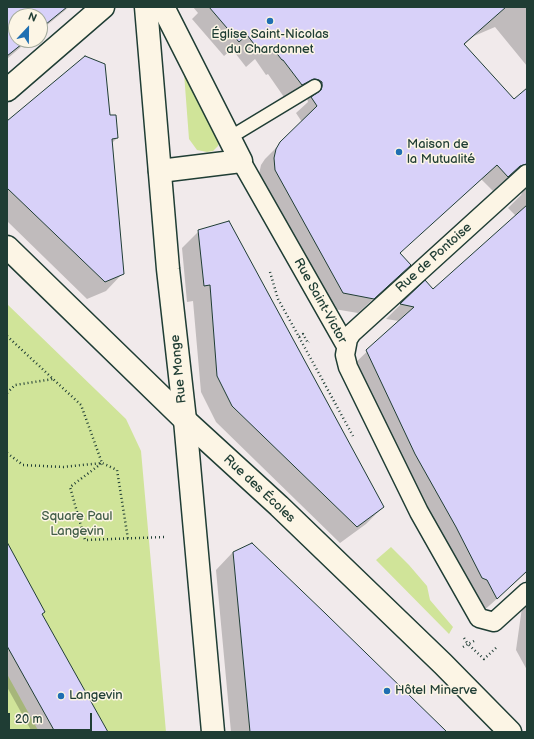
<!DOCTYPE html>
<html>
<head>
<meta charset="utf-8">
<style>
  body { margin:0 }
  #map { position:relative; width:534px; height:739px; overflow:hidden; background:#f1eaeb; font-family:"Balsamiq Sans",sans-serif }
  canvas { display:block }
  .frame { position:absolute; inset:0; border:8px solid #1f3d34; pointer-events:none }
  .north { position:absolute; left:8px; top:8px; width:40px; height:40px; box-sizing:border-box; background:#fcf5e5; border:1px solid #a4ab9e; border-radius:50%; rotate:22deg; font-size:11px; font-weight:700; line-height:16px; text-align:center; color:#1f3d34 }
  .north::after { content:''; display:block; margin:auto; width:14px; height:18px; background:#1f6fb2; clip-path:polygon(50% 0,100% 100%,50% 72%,0 100%) }
  .scale { position:absolute; left:8px; top:713px; width:84px; height:18px; box-sizing:border-box; border:2px solid #1f3d34; border-top:0; padding-left:5px; font-size:12px; line-height:14px; white-space:nowrap; color:#1f3d34; -webkit-text-stroke:3px #fcf5e5; paint-order:stroke }
</style>
</head>
<body>
<div id="map">
<canvas width="534" height="739"></canvas>
<div class="frame"></div>
<div class="north">N</div>
<div class="scale">20 m</div>
</div>
<script>
const c = document.querySelector('canvas').getContext('2d');
c.lineJoin = 'round';
function fillPath(path, color) {
  c.fillStyle = color;
  c.fill(path, 'evenodd');
}
function shape(rows) {
  const path = new Path2D();
  for (const r of rows) {
    path.moveTo(r[0], r[1]);
    for (let i = 2; i < r.length; i += 2) path.lineTo(r[i], r[i + 1]);
  }
  return path;
}
function stroke(path, color, width, dash) {
  c.strokeStyle = color;
  c.lineWidth = width;
  c.lineCap = dash ? 'butt' : 'round';
  c.setLineDash(dash || []);
  c.stroke(path);
}
function drawText(font, color, halo, rows, align = 'center') {
  c.font = font + ' "Balsamiq Sans",sans-serif';
  c.lineWidth = 3;
  c.setLineDash([]);
  c.textBaseline = 'middle';
  c.strokeStyle = halo;
  c.fillStyle = color;
  for (const [text, x, y, turn = 0] of rows) {
    c.save();
    c.translate(x, y);
    c.rotate((+turn || 0) * Math.PI / 180);
    c.textAlign = isNaN(turn) ? turn : align;
    if (halo) c.strokeText(text, 0, 0);
    c.fillText(text, 0, 0);
    c.restore();
  }
}
fillPath(shape([
  [185,71,221,138,218,146,213,151,207,152,197,150,189,139,184,73],
  [7,304,126,419,141,451,166,732,108,732,42,614,45,612,7,543],
  [391,547,409,565,427,586,430,600,453,627,449,634,376,560],
  [7,674,39,732,7,732]
]), '#d0e499');
fillPath(shape([
  [7,7,69,7,40,31,40,16,16,16,16,40,29,40,7,59],
  [193,7,527,7,527,66,495,27,474,36,464,45,514,101,527,89,526,164,511,179,504,181,493,191,481,179,399,253,410,265,358,313,328,308,260,185,259,174,261,165,265,159,302,122,296,113,308,102,307,98,286,100,268,74,266,75,255,59,246,67,232,49,224,56,192,19,198,13],
  [109,116,117,138,111,144,123,273,106,291,87,299,7,221,7,123],
  [527,185,527,572,481,613,352,366,399,321,386,319,400,305,425,282,433,291,516,216,508,208,521,195,523,190],
  [199,231,383,507,366,524,340,543,216,422,201,392,193,301,187,302,182,248],
  [7,545,44,612,41,615,106,732,32,732,7,687],
  [233,552,446,732,231,732,216,570],
  [527,572,527,670,516,650]
]), '#0003');
const building = shape([
  [7,7,67,7,40,29,40,16,16,16,16,40,27,40,7,56,7,7],
  [209,7,506,7,464,44,514,99,527,88,527,164,520,166,508,177,497,165,400,253,411,265,374,299,343,293,275,170,274,158,276,149,280,142,317,106,311,97,321,90,322,86,322,82,319,80,314,79,302,85,283,60,282,60,270,45,261,53,247,35,239,42,209,7],
  [85,56,105,64,110,115,116,115,118,138,112,139,124,274,105,282,7,188,7,121,85,56],
  [527,205,527,571,497,599,487,580,482,578,456,527,415,454,366,350,414,307,400,304,425,280,433,289,527,205],
  [229,221,384,507,357,527,232,406,217,376,210,285,204,286,198,230,229,221],
  [7,542,45,612,42,614,108,732,55,732,7,646,7,542],
  [252,543,326,614,447,732,250,732,233,552,252,543]
]);
fillPath(building, '#d8d1f9');
stroke(building, '#1f3d34', 1);
const service = shape([
  [229,138,315,86]
]);
const pedestrian = shape([
  [241,161,346,346],
  [527,174,352,333,348,339,345,355,348,367,419,512,479,618,494,622,527,592]
]);
const minor = shape([
  [7,90,103,7],
  [160,171,241,161,163,7]
]);
const tertiary = shape([
  [7,247,185,420,279,506,443,664,510,732]
]);
const secondary = shape([
  [146,7,168,269,185,420,213,732]
]);
stroke(service, '#1f3d34', 15);
stroke(pedestrian, '#1f3d34', 21);
stroke(minor, '#1f3d34', 25);
stroke(tertiary, '#1f3d34', 25);
stroke(secondary, '#1f3d34', 25);
stroke(shape([
  [270,272,278,299,299,337,303,334,308,343,309,342],
  [7,336,81,405,102,463,70,487,85,540,165,537],
  [299,337,353,436],
  [7,393,15,385,53,379],
  [7,453,23,465,63,467,102,463,117,470,128,539],
  [474,641,468,644,484,659,498,646],
  [463,647,468,644,464,638]
]), '#1f3d34', 2.5, [1, 3]);
stroke(service, '#fcf5e5', 12);
stroke(pedestrian, '#fcf5e5', 18);
stroke(minor, '#fcf5e5', 22);
stroke(tertiary, '#fcf5e5', 22);
stroke(secondary, '#fcf5e5', 22);
for (const [x, y, r, color] of [
  [270,21,4,"#1f6fb2"],
  [399,152,4,"#1f6fb2"],
  [387,691,4,"#1f6fb2"],
  [61,696,4,"#1f6fb2"]
]) {
  const dot = new Path2D();
  dot.arc(x, y, r, 0, 2 * Math.PI);
  c.fillStyle = color;
  c.fill(dot);
  stroke(dot, '#fcf5e5', 1.5);
}
drawText('13px', '#1f3d34', '#fcf5e5', [
  ["Église Saint-Nicolas",270,35,"center"],
  ["du Chardonnet",270,50,"center"],
  ["Maison de",407,145],
  ["la Mutualité",407,160],
  ["Hôtel Minerve",395,691],
  ["Langevin",69,696]
], 'left');
drawText('13px', '#1f3d34', '#fcf5e5', [
  ["Rue de Pontoise",434,258,-42],
  ["Rue Saint-Victor",320,301,61],
  ["Rue Monge",179,369,-96],
  ["Rue des Écoles",259,489,43]
]);
drawText('13px', '#425e48', '#fcf5e5', [
  ["Square Paul",77,517],
  ["Langevin",77,532]
]);
</script>
</body>
</html>
